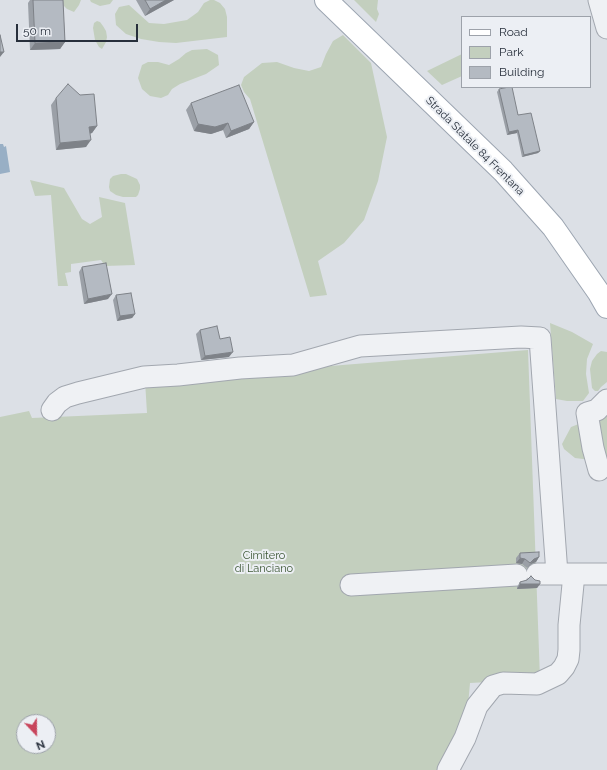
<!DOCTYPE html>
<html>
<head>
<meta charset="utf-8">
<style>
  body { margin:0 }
  #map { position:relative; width:607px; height:770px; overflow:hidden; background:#dce0e6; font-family:Raleway,sans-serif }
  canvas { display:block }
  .legend { position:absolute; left:461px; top:16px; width:130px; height:72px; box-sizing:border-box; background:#eceff4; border:1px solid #9da2aa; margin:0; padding:5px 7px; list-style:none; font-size:12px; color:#272f3b }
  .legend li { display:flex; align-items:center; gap:8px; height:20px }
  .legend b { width:20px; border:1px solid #9da2aa }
  .north { position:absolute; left:16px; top:714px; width:40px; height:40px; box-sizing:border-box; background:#eceff4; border:1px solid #9da2aa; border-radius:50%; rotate:158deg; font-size:11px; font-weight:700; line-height:16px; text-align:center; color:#272f3b }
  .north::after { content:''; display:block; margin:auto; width:14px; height:18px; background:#c8455c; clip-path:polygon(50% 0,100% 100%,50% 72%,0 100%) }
  .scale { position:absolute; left:16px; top:24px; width:122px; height:18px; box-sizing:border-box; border:2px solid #272f3b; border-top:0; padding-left:5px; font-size:12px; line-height:14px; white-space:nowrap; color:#272f3b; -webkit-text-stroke:3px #eceff4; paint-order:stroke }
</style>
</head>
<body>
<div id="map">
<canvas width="607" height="770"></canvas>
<ul class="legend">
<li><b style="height:5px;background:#fff"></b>Road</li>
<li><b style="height:11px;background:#c3cfbe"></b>Park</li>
<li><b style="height:11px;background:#b4bac2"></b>Building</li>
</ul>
<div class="north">N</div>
<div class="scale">50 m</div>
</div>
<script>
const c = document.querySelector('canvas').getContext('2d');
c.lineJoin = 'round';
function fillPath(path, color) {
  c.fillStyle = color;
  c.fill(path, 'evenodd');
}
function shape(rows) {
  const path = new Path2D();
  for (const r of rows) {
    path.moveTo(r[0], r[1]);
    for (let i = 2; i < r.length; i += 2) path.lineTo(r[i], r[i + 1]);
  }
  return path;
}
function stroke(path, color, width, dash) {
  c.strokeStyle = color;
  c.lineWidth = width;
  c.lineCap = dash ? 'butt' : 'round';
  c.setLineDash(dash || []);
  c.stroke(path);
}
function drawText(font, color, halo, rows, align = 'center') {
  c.font = font + ' Raleway,sans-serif';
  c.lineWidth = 4;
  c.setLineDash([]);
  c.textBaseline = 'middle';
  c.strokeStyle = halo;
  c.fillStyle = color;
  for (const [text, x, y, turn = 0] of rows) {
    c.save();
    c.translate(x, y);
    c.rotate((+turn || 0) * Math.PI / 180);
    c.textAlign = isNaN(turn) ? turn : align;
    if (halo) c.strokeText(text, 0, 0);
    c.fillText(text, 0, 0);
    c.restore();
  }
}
fillPath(shape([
  [62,0,81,0,79,5,74,12,67,9,64,6],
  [90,0,113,0,110,4,100,6,91,2],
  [210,0,214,0,220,3,225,9,227,17,227,37,176,43,159,42,141,39,126,34,116,25,115,14,119,7,129,5,149,23,164,24,187,20,198,12,204,3],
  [354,0,378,0,377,9,379,14,376,22],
  [97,21,100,22,103,26,106,31,107,37,106,42,102,49,99,47,95,40,93,28,94,23],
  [343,35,371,63,387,137,378,181,364,220,344,243,318,261,327,295,310,297,250,99,244,92,241,85,244,77,262,63,277,62,294,68,309,71,321,67,326,54,333,41],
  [207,49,218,55,219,65,206,74,180,84,172,89,168,95,161,98,150,96,142,89,138,78,142,65,148,62,158,62,169,65,179,59,186,53,192,50],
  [462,54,462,76,442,85,427,71],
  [121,174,126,174,137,179,140,185,140,189,138,195,136,197,123,197,116,195,110,191,109,187,110,179,113,176],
  [30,180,64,188,82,219,90,224,102,217,99,197,125,203,135,265,105,266,101,260,71,264,71,272,65,273,68,286,58,286,51,195,35,196],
  [550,323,572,332,593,344,587,359,586,374,589,393,583,401,567,401,556,399],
  [528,350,540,679,470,683,466,728,441,770,0,770,0,417,29,411,32,418,147,413,145,381],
  [24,722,48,722,48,746,24,746],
  [601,351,607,352,607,382,601,387,598,391,595,391,592,388,590,369,592,361,597,354],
  [607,413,607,462,575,458,564,449,562,444,571,427]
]), '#c3cfbe');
fillPath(shape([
  [1,144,3,144,4,147,6,146,10,172,0,174,0,144]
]), '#98afc5');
const minor = shape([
  [599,0,607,28],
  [52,410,57,403,65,397,78,393,144,377,178,375,240,368,293,365,360,346,521,337,540,338,557,574],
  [599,470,593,448,587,413,597,410,607,400],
  [537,574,607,574],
  [351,585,517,575],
  [448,770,465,738,477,706,493,686,503,683,537,684,558,674,564,667,568,659,569,650,569,625,574,574]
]);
const major = shape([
  [326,0,503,171,553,227,599,293,607,307]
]);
stroke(minor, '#a2a7af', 23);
stroke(major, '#9ca5b1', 24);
stroke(minor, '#eff1f4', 21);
stroke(major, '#fff', 22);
fillPath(shape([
  [30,0,63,0,65,42,60,49,30,50,28,3],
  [136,0,174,0,145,16],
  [499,89,518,115,540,151,538,153,522,157,517,133,507,135,497,92],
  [56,98,97,126,92,133,90,134,86,147,56,150,51,105],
  [191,103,254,122,249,129,226,138,223,130,211,134,194,131,186,110],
  [82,267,108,299,84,304,79,272],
  [116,295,135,314,132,318,117,321,113,300],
  [200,330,220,339,229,357,201,360,196,334],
  [520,553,539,557,536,562,531,564,527,568,522,564,516,563,516,558],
  [535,580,540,584,537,588,517,589,517,587,520,582]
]), '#9ba0a7');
fillPath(shape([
  [166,0,174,0,145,16,150,9],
  [65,42,60,49,30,50,35,43],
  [0,52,4,52,0,57],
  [254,122,249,129,226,138,231,131],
  [228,123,223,130,211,134,194,131,198,124],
  [97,126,92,133,85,134,89,127],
  [518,130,517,133,507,135,509,132],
  [91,140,86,147,56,150,60,143],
  [540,151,538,153,522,157,524,155],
  [112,294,108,299,84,304,88,299],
  [135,314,132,318,117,321,120,316],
  [233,352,229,357,201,360,205,356],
  [539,557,536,562,531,564,527,568,534,559],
  [520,558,525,559,522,564,516,563],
  [520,584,540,584,537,588,517,589]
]), '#7e8288');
const building = shape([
  [33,0,63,0,65,42,35,43,33,0],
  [145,0,166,0,150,9,145,0],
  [0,35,4,52,0,52,0,35],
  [68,84,80,95,94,94,97,126,89,127,91,140,60,143,56,98,68,84],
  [239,85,254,122,231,131,228,123,215,127,198,124,191,103,239,85],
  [509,87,512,87,518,115,531,113,540,151,524,155,518,130,509,132,499,89,509,87],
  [106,263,112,294,88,299,82,267,106,263],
  [131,293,135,314,120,316,116,295,131,293],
  [217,326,220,339,230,337,233,352,205,356,200,330,217,326],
  [539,552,539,557,534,559,530,563,525,559,520,558,520,553,539,552],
  [531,576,535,580,540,581,540,584,520,584,520,582,527,580,531,576]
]);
fillPath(building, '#b4bac2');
stroke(building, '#7e8288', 1);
drawText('11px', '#272f3b', '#eceff4', [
  ["Strada Statale 84 Frentana",475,146,45]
]);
drawText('11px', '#3c5735', '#eceff4', [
  ["Cimitero",264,556],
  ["di Lanciano",264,569]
]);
</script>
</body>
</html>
